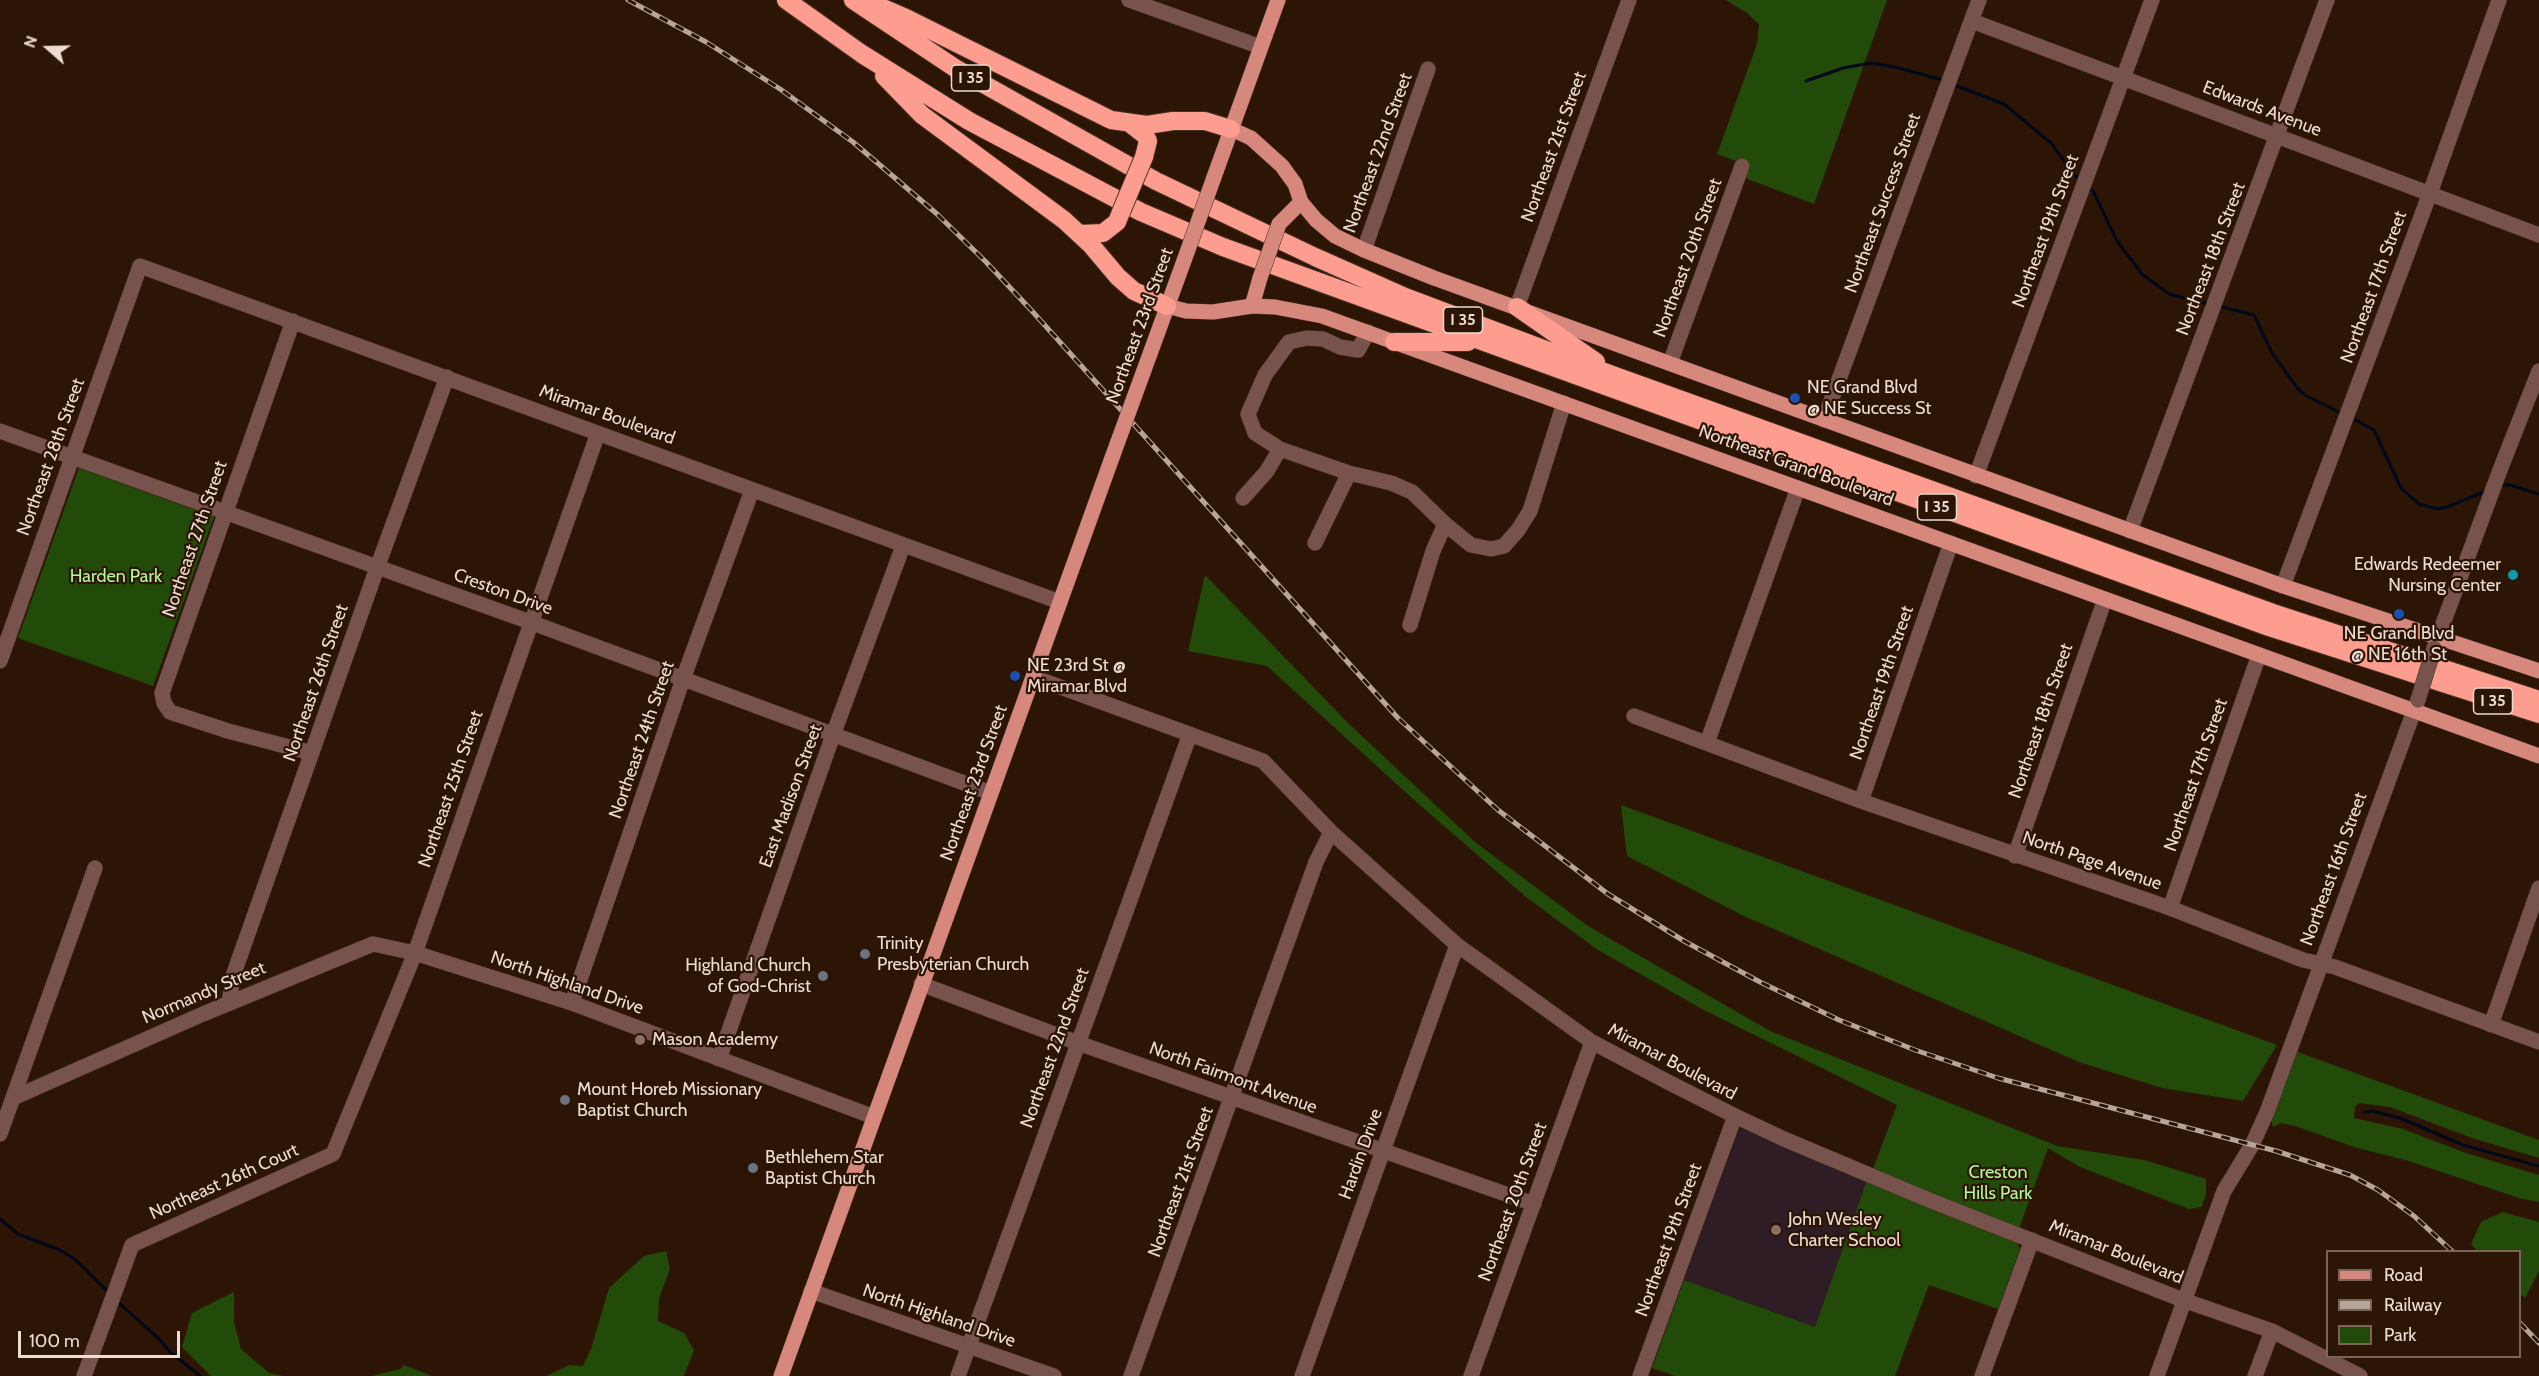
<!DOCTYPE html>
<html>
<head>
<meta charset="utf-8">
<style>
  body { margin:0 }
  #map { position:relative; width:2539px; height:1376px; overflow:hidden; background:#2c1505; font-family:Cabin,sans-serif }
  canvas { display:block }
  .legend { position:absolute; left:2326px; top:1250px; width:195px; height:108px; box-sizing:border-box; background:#2c1505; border:2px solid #796557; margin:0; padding:8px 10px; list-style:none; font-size:18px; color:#eddcd2 }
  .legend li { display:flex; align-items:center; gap:12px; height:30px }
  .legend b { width:30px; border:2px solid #796557 }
  .north { position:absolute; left:18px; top:18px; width:60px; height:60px; -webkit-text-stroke:4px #2c1505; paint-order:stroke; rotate:290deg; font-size:16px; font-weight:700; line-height:24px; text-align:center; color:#eddcd2 }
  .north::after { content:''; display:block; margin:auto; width:21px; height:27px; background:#eddcd2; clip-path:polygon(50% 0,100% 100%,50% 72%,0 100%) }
  .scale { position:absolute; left:18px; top:1331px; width:162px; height:27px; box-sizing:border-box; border:3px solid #eddcd2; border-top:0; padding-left:8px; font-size:18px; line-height:21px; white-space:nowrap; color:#eddcd2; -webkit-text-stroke:4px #2c1505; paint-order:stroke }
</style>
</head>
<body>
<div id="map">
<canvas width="2539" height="1376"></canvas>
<ul class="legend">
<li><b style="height:8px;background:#d7887c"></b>Road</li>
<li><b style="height:8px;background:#b7a599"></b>Railway</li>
<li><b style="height:16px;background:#224b09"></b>Park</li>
</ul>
<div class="north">N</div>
<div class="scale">100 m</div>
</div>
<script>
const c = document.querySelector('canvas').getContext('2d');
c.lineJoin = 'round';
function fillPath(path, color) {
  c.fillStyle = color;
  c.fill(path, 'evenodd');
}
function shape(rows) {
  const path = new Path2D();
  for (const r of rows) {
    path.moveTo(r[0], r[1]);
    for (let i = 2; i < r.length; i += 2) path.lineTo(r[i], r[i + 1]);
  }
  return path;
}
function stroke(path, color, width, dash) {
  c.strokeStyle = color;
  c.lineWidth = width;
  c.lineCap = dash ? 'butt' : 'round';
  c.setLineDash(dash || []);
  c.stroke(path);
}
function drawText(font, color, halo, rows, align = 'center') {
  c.font = font + ' Cabin,sans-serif';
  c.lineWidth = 4.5;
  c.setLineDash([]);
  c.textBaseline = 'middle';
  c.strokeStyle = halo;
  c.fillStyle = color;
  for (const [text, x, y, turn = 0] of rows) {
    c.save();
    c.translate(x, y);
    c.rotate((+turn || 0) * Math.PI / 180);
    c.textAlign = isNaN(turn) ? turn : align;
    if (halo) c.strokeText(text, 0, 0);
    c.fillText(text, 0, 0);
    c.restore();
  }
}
fillPath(shape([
  [1743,1129,1867,1180,1815,1327,1684,1280,1739,1130]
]), '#2e1d25');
fillPath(shape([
  [1726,0,1887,0,1814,204,1745,178,1736,161,1717,154,1757,44,1759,24,1747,13],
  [79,468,214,517,153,686,18,638],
  [1205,575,1349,724,1476,843,1588,926,1770,1031,2057,1146,2144,1160,2206,1179,2206,1195,2201,1207,2189,1209,2080,1167,2048,1148,2019,1229,1873,1169,1897,1105,1704,1010,1598,950,1526,897,1413,799,1267,666,1188,651],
  [1621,805,2277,1045,2243,1101,2162,1088,2079,1062,1744,916,1627,856],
  [2295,1051,2539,1140,2539,1158,2472,1138,2390,1107,2360,1103,2355,1106,2354,1118,2403,1129,2466,1153,2539,1175,2539,1202,2519,1198,2409,1161,2354,1147,2298,1127,2281,1123,2273,1127,2271,1118],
  [1867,1180,2017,1242,2020,1249,1998,1309,1929,1285,1895,1376,1675,1376,1652,1368,1684,1280,1815,1327],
  [2503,1212,2539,1222,2539,1271,2525,1298,2520,1294,2520,1252,2477,1251,2471,1244,2481,1222],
  [666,1251,670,1269,659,1298,658,1321,684,1333,694,1350,684,1376,546,1376,569,1365,583,1366,591,1349,609,1288,644,1256],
  [234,1292,234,1322,241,1349,269,1373,283,1376,211,1376,182,1347,192,1313],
  [404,1365,432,1376,372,1376,400,1369]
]), '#224b09');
stroke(shape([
  [1806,81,1843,68,1871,63,1895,67,1943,80],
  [1952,84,2004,104,2052,144,2073,174,2081,180],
  [2087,187,2093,191,2117,241,2142,274,2169,294,2209,304],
  [2218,306,2254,315,2272,353,2298,389,2305,395,2343,414],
  [2352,418,2374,430,2401,488,2419,504,2437,509,2447,507,2486,491],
  [2501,485,2510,485,2539,494],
  [2365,1112,2372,1111,2400,1118,2463,1145,2539,1166],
  [0,1219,18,1234,60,1250,76,1260,108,1292],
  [117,1301,158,1338,170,1352,200,1376]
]), '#000819', 3);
const minor = shape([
  [1129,0,1261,47],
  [1972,21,2539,235],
  [1364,250,1428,69],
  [1517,307,1629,0],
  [293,321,162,693,164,703,170,712,228,731,312,753],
  [1368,332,1358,350,1340,347,1323,339,1307,338,1289,342,1265,375,1248,414,1255,433,1280,449,1349,473,1391,483,1412,492,1445,524,1471,545,1491,549,1504,546,1518,530,1530,511,1564,403],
  [1670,363,1742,166],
  [1824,420,1979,0],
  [0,431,530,622,991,793],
  [1976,476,2152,0],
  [1243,498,1267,471,1280,449],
  [2130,531,2327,0],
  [1315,543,1349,473],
  [2283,586,2430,193,2499,0],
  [1410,625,1433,551,1445,524],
  [2434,648,2500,470,2539,371],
  [0,661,140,266,1060,602],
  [1033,677,1263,761,1331,832,1457,945,1592,1042,1666,1081,1735,1116,1784,1139,1929,1200,2183,1300,2272,1331,2360,1376],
  [1634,716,1861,801,2170,908,2303,960,2335,967,2539,1042],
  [1707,743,1798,488],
  [1861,801,1951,543],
  [2015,856,2105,599],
  [2170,908,2259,655],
  [921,984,1078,1043,1534,1204],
  [229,1003,233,976,377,568,447,377],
  [572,1003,683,679,752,490],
  [2491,1025,2539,888],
  [719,1059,833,735,903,546],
  [13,1098,203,1014,373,944,415,953,572,1003,874,1117],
  [0,1134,95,868],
  [811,1291,1054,1376],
  [84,1376,132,1245,333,1154,415,953,598,433],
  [958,1376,1190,734],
  [1131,1376,1316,862,1331,832],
  [1302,1376,1457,945],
  [1471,1376,1592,1042],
  [1640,1376,1735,1116],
  [1982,1376,2032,1240],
  [2157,1376,2224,1191,2252,1145,2267,1112,2418,700],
  [2255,1376,2272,1331]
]);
const major = shape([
  [1231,129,1251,138,1282,166,1295,184,1301,202,1316,220,1335,236,1364,250,1434,278,2283,586,2539,671],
  [1213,180,1278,0],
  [1279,224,1301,202],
  [1167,306,1186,311,1213,312,1252,306,1275,307,1322,316,2539,756],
  [1252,306,1260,278],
  [1143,373,1185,258],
  [781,1376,1113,455]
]);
const highway = shape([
  [786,0,862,54,969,121,1141,212,1223,247,2269,627,2539,714],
  [853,0,955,68,1156,181,1315,257,1405,297,1615,376,2273,613,2539,700],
  [869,2,906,18,1111,120,1147,125,1173,121,1205,121,1231,129],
  [884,76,922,115,1064,220,1091,245,1118,277,1134,291,1167,306],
  [1132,125,1145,135,1148,141,1144,157],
  [1080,234,1103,233,1117,222,1121,212],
  [1517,307,1596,362],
  [1394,342,1468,342]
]);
stroke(minor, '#473122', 16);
stroke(major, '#473122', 16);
stroke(highway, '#473122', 20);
stroke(minor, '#78524c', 15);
stroke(major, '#d7887c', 15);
stroke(highway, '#fc9d8f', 18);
const rail = shape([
  [628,0,706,42,780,89,853,142,937,214,986,262,1032,311,1398,718,1498,810,1608,894,1684,941,1760,982,1839,1020,1915,1050,1998,1078,2276,1151,2350,1175,2378,1190,2414,1216,2453,1252],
  [2520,1323,2539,1343]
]);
stroke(rail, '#b7a599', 5);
stroke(rail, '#2c1505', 3, [9]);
const minorBridge = shape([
  [2418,700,2434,648]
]);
const majorBridge = shape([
  [1185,258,1213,180],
  [1260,278,1279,224],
  [1113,455,1143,373]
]);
const highwayBridge = shape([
  [1121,212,1144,157]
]);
stroke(minorBridge, '#473122', 16, []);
stroke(majorBridge, '#473122', 16, []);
stroke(highwayBridge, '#473122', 20, []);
stroke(minorBridge, '#78524c', 15);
stroke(majorBridge, '#d7887c', 15);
stroke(highwayBridge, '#fc9d8f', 18);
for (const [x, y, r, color] of [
  [1795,398,6,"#1a4fb4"],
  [2513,575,6,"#0f9aa8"],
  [2399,614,6,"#1a4fb4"],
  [1015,676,6,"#1a4fb4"],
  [865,954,6,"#6b7280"],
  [823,976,6,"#6b7280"],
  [640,1040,6,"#8d6e63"],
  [565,1100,6,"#6b7280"],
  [753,1168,6,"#6b7280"],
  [1776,1230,6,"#8d6e63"]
]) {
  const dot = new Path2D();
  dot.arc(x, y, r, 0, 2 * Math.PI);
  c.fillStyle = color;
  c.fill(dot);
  stroke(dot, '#2c1505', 2);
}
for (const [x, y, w] of [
  [971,78,39],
  [1463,320,39],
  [1937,507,39],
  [2493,701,39]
]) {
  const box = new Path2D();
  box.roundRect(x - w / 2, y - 13, w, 26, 4.5);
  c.fillStyle = '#2c1505';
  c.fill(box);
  stroke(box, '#eddcd2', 1.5);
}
drawText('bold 16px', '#eddcd2', null, [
  ["I 35",971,78],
  ["I 35",1463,320],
  ["I 35",1937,507],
  ["I 35",2493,701]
]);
drawText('18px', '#eddcd2', '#2c1505', [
  ["Edwards Avenue",2262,109,21],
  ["Northeast 21st Street",1554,147,-70],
  ["Northeast 22nd Street",1378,153,-70],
  ["Northeast Success Street",1883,203,-70],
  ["Northeast 19th Street",2046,231,-70],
  ["Northeast 20th Street",1688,258,-70],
  ["Northeast 18th Street",2211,259,-69],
  ["Northeast 17th Street",2374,287,-70],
  ["Northeast 23rd Street",1140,326,-70],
  ["Miramar Boulevard",607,415,20],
  ["Northeast 28th Street",51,457,-70],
  ["Northeast Grand Boulevard",1796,466,20],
  ["Northeast 27th Street",195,539,-71],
  ["Creston Drive",503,592,20],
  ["Northeast 26th Street",316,683,-71],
  ["Northeast 19th Street",1882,683,-71],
  ["Northeast 18th Street",2041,721,-71],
  ["Northeast 24th Street",642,740,-71],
  ["Northeast 17th Street",2196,775,-71],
  ["Northeast 23rd Street",974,783,-70],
  ["Northeast 25th Street",451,789,-71],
  ["East Madison Street",791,796,-70],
  ["North Page Avenue",2092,861,19],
  ["Northeast 16th Street",2334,869,-70],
  ["North Highland Drive",567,983,19],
  ["Normandy Street",204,993,-23],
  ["Northeast 22nd Street",1055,1048,-70],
  ["Miramar Boulevard",1672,1062,28],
  ["North Fairmont Avenue",1233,1078,20],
  ["Hardin Drive",1361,1154,-70],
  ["Northeast 26th Court",224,1182,-24],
  ["Northeast 21st Street",1181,1182,-70],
  ["Northeast 20th Street",1513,1202,-70],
  ["Northeast 19th Street",1669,1240,-70],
  ["Miramar Boulevard",2116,1252,22],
  ["North Highland Drive",939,1316,19]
]);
drawText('18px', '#eddcd2', '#2c1505', [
  ["NE Grand Blvd",1807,388],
  ["@ NE Success St",1807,409],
  ["Edwards Redeemer",2501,565,"right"],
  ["Nursing Center",2501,586,"right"],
  ["NE Grand Blvd",2399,634,"center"],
  ["@ NE 16th St",2399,655,"center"],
  ["NE 23rd St @",1027,666],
  ["Miramar Blvd",1027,687],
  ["Trinity",877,944],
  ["Presbyterian Church",877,965],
  ["Highland Church",811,966,"right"],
  ["of God-Christ",811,987,"right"],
  ["Mason Academy",652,1040],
  ["Mount Horeb Missionary",577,1090],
  ["Baptist Church",577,1111],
  ["Bethlehem Star",765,1158],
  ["Baptist Church",765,1179],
  ["John Wesley",1788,1220],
  ["Charter School",1788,1241]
], 'left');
drawText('18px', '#b3f895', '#2c1505', [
  ["Harden Park",116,577],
  ["Creston",1998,1173],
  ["Hills Park",1998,1194]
]);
</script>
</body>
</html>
